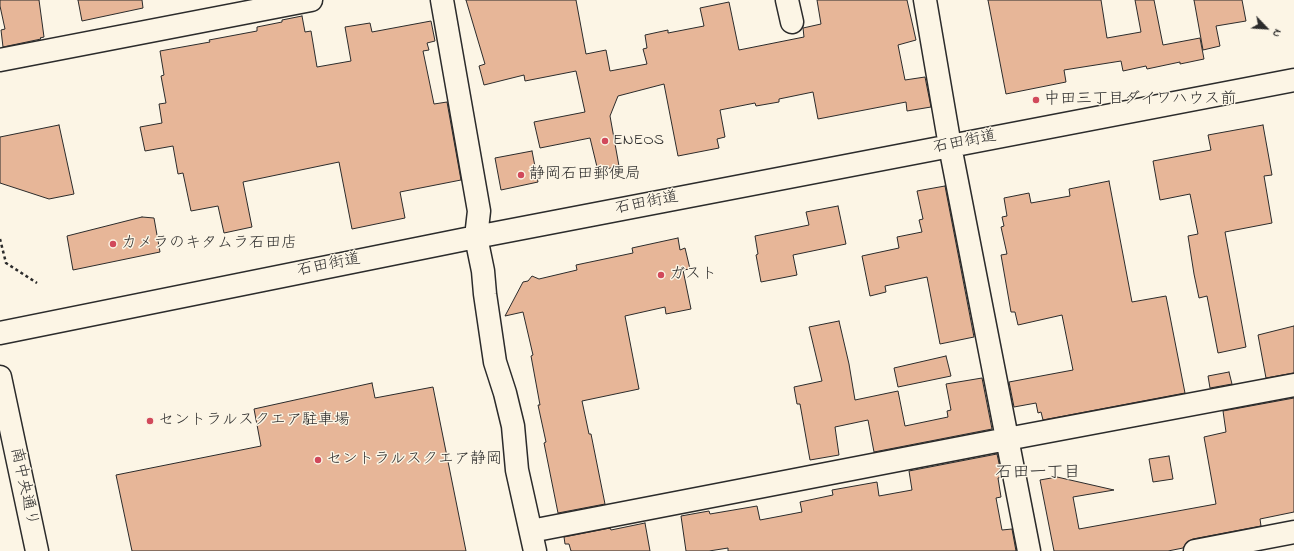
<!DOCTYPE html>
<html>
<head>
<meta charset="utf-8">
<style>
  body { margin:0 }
  #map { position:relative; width:1294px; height:551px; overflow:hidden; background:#fcf5e5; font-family:"Indie Flower",sans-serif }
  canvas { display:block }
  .north { position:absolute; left:1246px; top:8px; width:40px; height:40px; -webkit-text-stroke:3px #fcf5e5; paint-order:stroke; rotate:115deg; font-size:11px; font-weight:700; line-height:16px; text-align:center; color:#2b2b2b }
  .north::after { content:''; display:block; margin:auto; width:14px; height:18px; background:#2b2b2b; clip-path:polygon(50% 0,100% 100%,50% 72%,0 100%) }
</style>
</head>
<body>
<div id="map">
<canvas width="1294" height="551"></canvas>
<div class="north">N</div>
</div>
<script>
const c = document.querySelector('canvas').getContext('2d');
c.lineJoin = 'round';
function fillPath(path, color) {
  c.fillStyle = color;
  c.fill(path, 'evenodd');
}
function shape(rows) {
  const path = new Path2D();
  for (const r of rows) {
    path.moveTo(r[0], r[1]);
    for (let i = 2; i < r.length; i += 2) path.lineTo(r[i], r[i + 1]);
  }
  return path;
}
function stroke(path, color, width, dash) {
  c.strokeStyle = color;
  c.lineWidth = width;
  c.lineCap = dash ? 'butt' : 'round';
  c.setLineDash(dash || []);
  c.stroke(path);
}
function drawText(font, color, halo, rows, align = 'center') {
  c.font = font + ' "Indie Flower","Klee One",sans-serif';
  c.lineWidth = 3;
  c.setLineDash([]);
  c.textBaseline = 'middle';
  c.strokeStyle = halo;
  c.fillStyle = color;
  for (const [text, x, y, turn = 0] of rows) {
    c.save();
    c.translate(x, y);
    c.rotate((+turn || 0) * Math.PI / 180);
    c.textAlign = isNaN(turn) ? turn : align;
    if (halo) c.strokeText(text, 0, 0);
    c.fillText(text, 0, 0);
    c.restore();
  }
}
const building = shape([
  [0,0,39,0,44,37,40,38,41,39,3,47,1,30,5,29,0,6,0,0],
  [78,0,142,0,143,8,82,21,78,0],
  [466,0,576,0,586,54,606,50,610,71,647,64,643,49,647,48,645,35,668,30,668,33,704,26,700,8,729,2,739,50,804,37,803,28,821,24,817,0,907,0,916,40,898,45,905,80,925,77,931,107,907,111,906,102,818,119,813,92,779,99,779,102,756,106,755,103,720,110,725,137,717,139,719,148,678,156,664,84,618,96,610,116,619,166,598,171,590,138,540,148,534,122,585,112,576,71,525,81,524,75,484,85,479,66,485,64,466,0],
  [988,0,1101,0,1107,38,1141,32,1135,0,1154,0,1163,45,1200,38,1204,59,1180,64,1180,62,1147,69,1146,66,1123,71,1121,61,1064,70,1066,82,1006,94,988,0],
  [1194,0,1242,0,1246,21,1216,26,1220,46,1203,50,1194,0],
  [302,16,305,32,311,31,317,67,351,61,345,27,370,23,372,32,431,21,435,41,427,43,429,50,423,51,434,104,447,102,461,180,400,192,405,218,352,229,339,162,243,182,252,227,224,233,218,206,191,211,183,173,178,174,173,146,145,151,140,127,162,123,159,104,166,103,161,76,164,75,160,51,210,42,209,40,257,31,257,27,282,22,282,20,302,16],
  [59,125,74,194,49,199,0,183,0,137,59,125],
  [1263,125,1272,175,1264,176,1272,223,1225,232,1246,347,1218,353,1207,296,1199,298,1194,274,1188,236,1198,234,1190,194,1160,200,1153,161,1211,150,1208,135,1263,125],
  [532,151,538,182,501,190,495,158,532,151],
  [1109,181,1132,302,1166,296,1185,393,1043,420,1041,412,1038,413,1036,403,1014,407,1009,382,1073,370,1062,315,1018,325,1015,312,1011,312,1001,255,1007,254,1001,227,1004,226,1002,217,1007,216,1004,198,1029,193,1031,203,1070,196,1069,189,1109,181],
  [945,186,974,337,940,344,927,277,885,286,886,292,870,296,862,256,899,248,897,237,922,232,919,220,923,219,917,191,945,186],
  [838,206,846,244,793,255,797,275,761,282,756,255,758,254,755,236,809,225,806,212,838,206],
  [142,217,154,218,160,252,73,270,67,236,142,217],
  [678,238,680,250,685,248,690,269,683,270,691,309,666,314,665,307,625,316,639,389,582,401,589,434,591,434,605,504,558,513,544,443,546,442,538,405,540,405,531,356,533,355,523,312,505,316,523,282,528,281,532,276,539,279,577,270,576,265,633,253,632,248,678,238],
  [839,321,849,364,855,400,898,391,905,426,948,417,947,411,951,410,946,384,982,378,992,429,874,452,868,420,835,427,839,455,810,460,800,404,797,404,794,387,822,381,809,327,839,321],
  [1294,326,1294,373,1266,378,1258,335,1294,326],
  [946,356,951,376,898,387,894,368,946,356],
  [1229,372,1232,384,1210,388,1208,376,1229,372],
  [372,383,375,398,433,387,466,551,132,551,116,475,261,446,254,409,372,383],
  [1294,398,1294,512,1260,519,1261,526,1193,539,1187,542,1183,548,1168,551,1054,551,1040,480,1057,477,1114,490,1073,497,1079,529,1216,504,1204,437,1226,432,1223,411,1294,398],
  [997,454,1002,477,998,478,1001,497,996,498,1002,530,1012,529,1016,551,728,551,728,548,709,551,686,551,681,516,709,511,710,514,757,506,760,520,802,512,800,502,833,495,832,490,877,482,879,496,912,490,909,471,997,454],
  [1169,456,1173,479,1153,482,1149,459,1169,456],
  [645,523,650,551,571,551,569,544,565,544,564,537,610,528,611,530,645,523]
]);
fillPath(building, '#e7b698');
stroke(building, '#2b2b2b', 1);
const minor = shape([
  [442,0,479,211,476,237,483,271,485,294,495,362,505,393,513,426,517,470,535,551],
  [787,0,792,22],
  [925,0,950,146,1029,551],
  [0,60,311,0],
  [0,333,476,237,1294,80],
  [0,377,37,551],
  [531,531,1007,439,1294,385],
  [1195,551,1294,532]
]);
stroke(minor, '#2b2b2b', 25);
stroke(shape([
  [0,239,6,263,37,283]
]), '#2b2b2b', 2.5, [3, 3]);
stroke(minor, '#fcf5e5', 22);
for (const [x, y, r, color] of [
  [1036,100,4,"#d1495b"],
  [605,141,4,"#d1495b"],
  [521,175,4,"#d1495b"],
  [113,244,4,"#d1495b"],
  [661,275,4,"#d1495b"],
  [150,421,4,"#d1495b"],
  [318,460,4,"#d1495b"]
]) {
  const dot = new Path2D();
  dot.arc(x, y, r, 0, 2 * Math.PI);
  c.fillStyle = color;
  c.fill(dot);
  stroke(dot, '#fcf5e5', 1.5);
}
drawText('16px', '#2b2b2b', '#fcf5e5', [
  ["中田三丁目ダイワハウス前",1044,100],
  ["ENEOS",613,141],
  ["静岡石田郵便局",529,175],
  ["カメラのキタムラ石田店",121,244],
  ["ガスト",669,275],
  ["セントラルスクエア駐車場",158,421],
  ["セントラルスクエア静岡",326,460]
], 'left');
drawText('16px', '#2b2b2b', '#fcf5e5', [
  ["石田街道",965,143,-11],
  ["石田街道",647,204,-11],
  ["石田街道",329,266,-11],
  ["南中央通り",23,487,78]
]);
drawText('17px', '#2b2b2b', '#fcf5e5', [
  ["石田一丁目",1038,474]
]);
</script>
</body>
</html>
